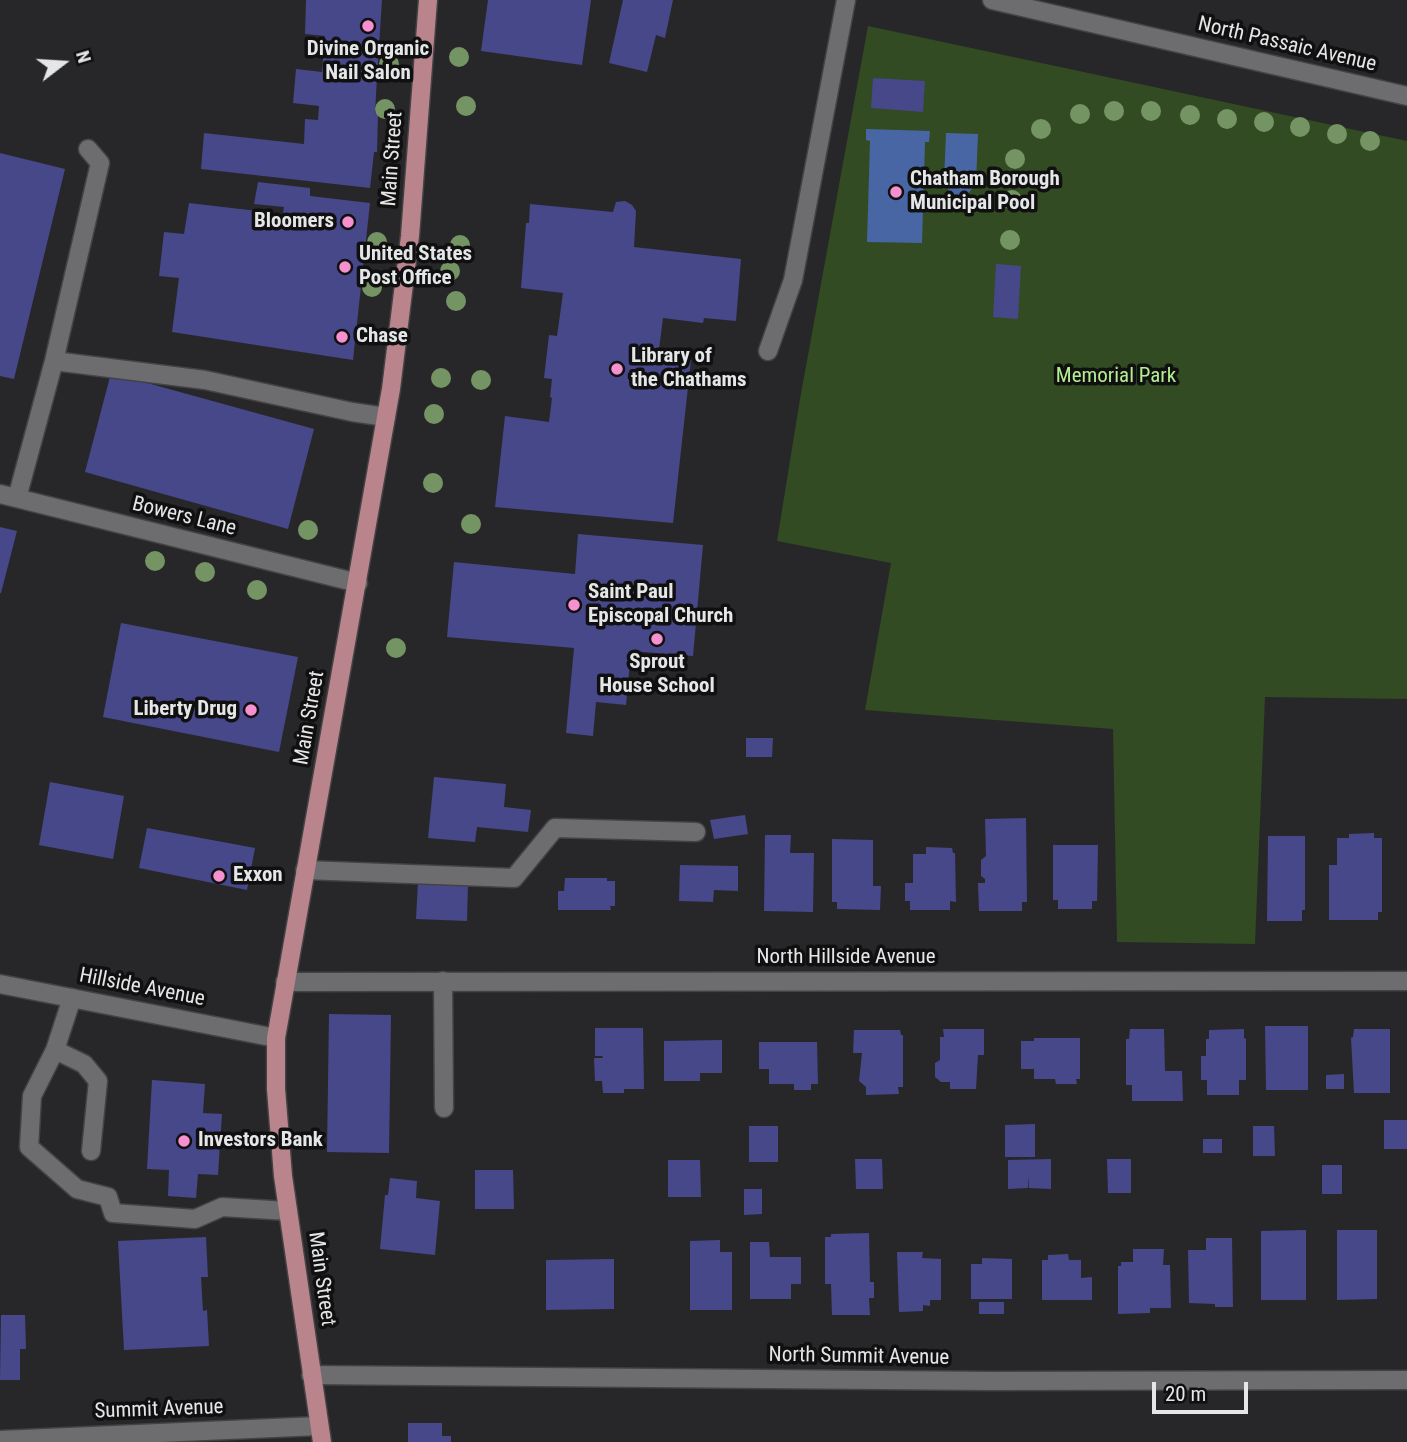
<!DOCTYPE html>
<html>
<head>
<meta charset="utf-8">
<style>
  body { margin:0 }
  #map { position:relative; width:1407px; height:1442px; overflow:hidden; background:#27272a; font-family:"Roboto Condensed",sans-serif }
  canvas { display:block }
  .north { position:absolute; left:28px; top:28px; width:70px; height:70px; -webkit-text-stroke:5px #101011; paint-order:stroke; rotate:73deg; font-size:19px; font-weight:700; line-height:28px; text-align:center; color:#e5e6e7 }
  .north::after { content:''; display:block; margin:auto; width:24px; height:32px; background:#e5e6e7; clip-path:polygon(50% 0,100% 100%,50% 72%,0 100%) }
  .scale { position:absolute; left:1152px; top:1382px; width:96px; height:32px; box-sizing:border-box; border:4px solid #e5e6e7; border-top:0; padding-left:9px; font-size:21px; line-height:24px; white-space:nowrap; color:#e5e6e7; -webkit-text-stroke:5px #101011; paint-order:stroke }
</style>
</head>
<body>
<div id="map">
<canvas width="1407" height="1442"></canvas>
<div class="north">N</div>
<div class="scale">20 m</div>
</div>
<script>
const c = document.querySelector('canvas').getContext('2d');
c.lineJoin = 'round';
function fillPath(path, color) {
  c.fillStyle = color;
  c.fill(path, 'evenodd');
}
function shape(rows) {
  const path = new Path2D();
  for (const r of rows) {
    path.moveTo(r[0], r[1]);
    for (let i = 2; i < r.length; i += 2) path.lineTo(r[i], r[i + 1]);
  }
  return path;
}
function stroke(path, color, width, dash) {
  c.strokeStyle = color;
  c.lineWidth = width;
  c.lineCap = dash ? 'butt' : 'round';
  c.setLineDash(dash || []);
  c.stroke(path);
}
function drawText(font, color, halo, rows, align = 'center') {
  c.font = font + ' "Roboto Condensed",sans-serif';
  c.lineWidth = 7;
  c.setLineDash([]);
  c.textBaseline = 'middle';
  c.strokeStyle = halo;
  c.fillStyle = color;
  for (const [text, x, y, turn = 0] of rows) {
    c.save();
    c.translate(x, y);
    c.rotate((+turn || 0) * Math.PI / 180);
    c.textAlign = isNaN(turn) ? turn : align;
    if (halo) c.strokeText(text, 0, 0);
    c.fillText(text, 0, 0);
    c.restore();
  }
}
fillPath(shape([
  [868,26,1407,141,1407,699,1265,697,1255,944,1117,942,1113,729,865,710,891,563,777,541,800,399]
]), '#324b22');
fillPath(shape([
  [866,129,930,131,929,142,925,142,922,243,867,242,870,141,866,140],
  [946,133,978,134,976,183,968,194,962,196,950,193,944,182]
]), '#4866a4');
fillPath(shape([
  [306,0,382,0,377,77,375,113,378,114,377,152,374,152,370,188,201,169,204,133,304,144,305,119,318,120,319,106,293,103,296,69,322,72,325,36,305,34],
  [488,0,591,0,582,65,481,51],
  [623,0,673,0,665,38,656,35,647,72,609,63],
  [873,78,925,81,923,112,871,108],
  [0,153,65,169,14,379,0,376],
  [258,182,310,188,310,196,370,203,353,360,172,332,179,278,159,276,164,232,184,234,189,203,283,214,284,207,254,204],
  [625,201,632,205,636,211,634,247,741,259,736,321,704,318,703,323,663,318,658,357,691,360,673,523,495,507,505,416,549,422,552,398,550,397,552,379,544,378,549,335,557,336,563,293,521,288,526,223,529,223,530,204,613,212,616,202],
  [996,264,1021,266,1018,319,993,317],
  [111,373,314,429,288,529,85,472],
  [0,527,17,531,1,593,0,593],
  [578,534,703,545,693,656,631,651,626,705,596,702,593,736,566,733,574,648,447,637,454,562,575,574],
  [121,623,298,657,279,752,103,717],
  [746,738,773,738,772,757,746,757],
  [434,777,506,784,504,807,531,810,528,832,477,827,475,842,428,838],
  [50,782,124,796,113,859,39,845],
  [745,815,748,834,714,839,710,820],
  [1026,818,1027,902,1022,902,1022,911,979,911,978,883,985,883,985,879,981,876,981,860,986,856,985,819],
  [147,828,255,848,247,890,139,868],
  [1374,833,1374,838,1382,838,1382,912,1378,912,1378,920,1329,920,1329,865,1337,865,1337,838,1349,838,1349,834],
  [765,835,791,835,790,853,814,853,813,912,764,911],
  [1268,836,1305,836,1305,910,1302,910,1302,921,1267,921],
  [832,839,873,840,873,886,881,886,880,910,837,909,837,902,832,902],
  [1053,845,1098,845,1097,901,1092,901,1092,909,1058,909,1058,900,1053,900],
  [926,847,952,848,953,853,955,853,956,902,950,901,950,910,910,910,910,901,905,901,905,883,913,883,913,854,926,854],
  [680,865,738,866,738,891,714,890,713,902,679,901],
  [565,878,607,878,607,881,615,881,615,906,610,906,611,910,558,910,558,891,564,891],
  [418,882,468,884,467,921,416,919],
  [329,1014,391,1015,389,1153,327,1152],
  [1265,1026,1308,1026,1308,1090,1266,1090],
  [595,1028,643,1028,644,1089,624,1089,624,1093,603,1093,602,1081,595,1081,594,1058,603,1058,602,1056,595,1056],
  [943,1029,984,1029,984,1055,978,1055,976,1089,950,1089,950,1082,941,1082,935,1077,935,1063,940,1060,940,1037,944,1037],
  [1130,1029,1164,1029,1165,1071,1182,1071,1183,1101,1132,1101,1132,1085,1126,1085,1126,1039,1129,1039],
  [1244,1029,1244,1038,1246,1039,1246,1080,1239,1080,1239,1095,1207,1095,1207,1080,1201,1080,1201,1056,1206,1056,1206,1039,1209,1039,1209,1030],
  [1354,1029,1390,1029,1390,1093,1354,1093,1351,1038,1353,1037],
  [854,1030,900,1030,901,1035,903,1035,903,1087,898,1087,899,1094,866,1095,866,1087,859,1081,862,1053,853,1053],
  [1034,1038,1080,1038,1080,1079,1076,1079,1077,1084,1056,1084,1055,1079,1034,1079,1034,1069,1021,1069,1021,1041,1034,1041],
  [722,1040,722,1073,700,1073,700,1081,664,1081,664,1041],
  [759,1042,817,1042,818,1084,811,1084,811,1090,794,1090,794,1084,769,1084,769,1069,759,1069],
  [1344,1074,1344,1089,1326,1089,1326,1075],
  [152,1080,205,1084,203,1113,222,1114,218,1175,198,1174,196,1198,168,1196,169,1170,147,1169],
  [1384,1120,1407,1120,1407,1149,1384,1149],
  [1035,1124,1035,1157,1005,1157,1005,1125],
  [749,1126,778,1126,778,1162,749,1162],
  [1253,1126,1274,1126,1275,1156,1253,1156],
  [1203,1139,1222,1139,1222,1153,1203,1153],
  [855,1159,882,1159,883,1189,856,1189],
  [1051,1159,1051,1189,1029,1188,1029,1176,1028,1188,1008,1189,1008,1160],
  [1107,1159,1131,1159,1131,1193,1108,1193],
  [668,1160,700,1160,701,1197,668,1197],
  [1322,1165,1342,1165,1342,1194,1322,1194],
  [475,1170,513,1170,514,1209,475,1209],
  [390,1178,417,1181,416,1198,440,1201,435,1255,380,1249,385,1195,388,1195],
  [744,1189,762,1189,762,1214,744,1215],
  [1306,1230,1306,1300,1261,1300,1261,1231],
  [1337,1230,1377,1230,1377,1299,1337,1300],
  [869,1233,870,1282,874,1282,874,1298,869,1298,870,1315,832,1315,831,1284,825,1284,825,1237,831,1237,831,1234],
  [206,1237,208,1277,201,1277,203,1311,207,1310,209,1346,124,1350,118,1241],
  [1206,1238,1232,1238,1233,1307,1215,1307,1215,1304,1189,1303,1188,1250,1206,1250],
  [720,1240,720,1252,732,1252,732,1310,690,1310,690,1241],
  [750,1242,769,1242,770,1257,801,1257,801,1284,791,1284,791,1299,750,1299],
  [1133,1249,1164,1249,1163,1265,1170,1265,1171,1308,1150,1308,1150,1313,1118,1314,1118,1266,1121,1266,1121,1262,1133,1262],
  [897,1252,923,1252,922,1258,941,1259,941,1300,930,1300,930,1306,923,1305,923,1311,899,1312],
  [1068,1254,1069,1260,1081,1260,1081,1278,1092,1277,1092,1300,1042,1300,1042,1260,1048,1260,1048,1255],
  [982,1258,1012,1259,1012,1299,971,1299,971,1264,982,1264],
  [614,1259,614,1309,546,1310,546,1260],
  [979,1302,1004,1302,1004,1314,979,1314],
  [1,1315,25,1315,26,1349,20,1349,20,1380,0,1380],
  [408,1423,442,1423,442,1436,451,1436,451,1442,408,1442]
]), '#464889');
const service = shape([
  [768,351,793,280,846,0],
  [54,361,205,380,352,412,386,417],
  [17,498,54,361,100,163,88,149],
  [305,870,514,878,555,828,696,832],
  [443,981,444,1108],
  [72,998,55,1050,32,1096,29,1147,77,1189,108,1197,113,1213,195,1219,222,1207,288,1211],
  [55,1050,84,1064,98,1081,91,1151]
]);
const minor = shape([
  [0,494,358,583],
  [285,982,1407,981],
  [0,984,276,1038],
  [311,1375,992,1381,1407,1380]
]);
const tertiary = shape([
  [0,1440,319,1426]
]);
const secondary = shape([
  [992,0,1407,96]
]);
const primary = shape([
  [322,1442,283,1176,276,1089,276,1038,391,389,410,236,428,0]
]);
stroke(service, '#434345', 21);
stroke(minor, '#434345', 21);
stroke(tertiary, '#434345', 21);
stroke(secondary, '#434345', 21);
stroke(primary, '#434345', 21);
stroke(service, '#6d6d70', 18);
stroke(minor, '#6d6d70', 18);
stroke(tertiary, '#6d6d70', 18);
stroke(secondary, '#6d6d70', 18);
stroke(primary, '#b9848c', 18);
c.fillStyle = '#759463';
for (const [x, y] of [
  [459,57],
  [389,64],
  [466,106],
  [385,109],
  [1114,111],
  [1151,111],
  [1080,114],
  [1190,115],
  [1227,119],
  [1264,122],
  [1300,127],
  [1041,129],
  [1337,134],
  [1370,141],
  [1015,159],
  [1012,200],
  [1010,240],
  [377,242],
  [460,245],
  [450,271],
  [372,287],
  [456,301],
  [441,378],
  [481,380],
  [434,414],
  [433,483],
  [471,524],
  [308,530],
  [155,561],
  [205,572],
  [257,590],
  [396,648]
]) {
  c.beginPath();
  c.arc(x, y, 10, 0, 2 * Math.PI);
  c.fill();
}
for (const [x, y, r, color] of [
  [368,26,7,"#f690cf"],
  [896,192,7,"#f690cf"],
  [348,222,7,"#f690cf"],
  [345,267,7,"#f690cf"],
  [342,337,7,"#f690cf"],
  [617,369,7,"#f690cf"],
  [574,605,7,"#f690cf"],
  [657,639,7,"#f690cf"],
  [251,710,7,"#f690cf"],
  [219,876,7,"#f690cf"],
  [184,1141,7,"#f690cf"]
]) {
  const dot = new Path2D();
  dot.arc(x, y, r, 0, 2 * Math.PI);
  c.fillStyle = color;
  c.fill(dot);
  stroke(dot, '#101011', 2.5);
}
drawText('21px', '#e5e6e7', '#101011', [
  ["North Passaic Avenue",1287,45,13],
  ["Main Street",393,159,-86],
  ["Bowers Lane",184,517,14],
  ["Main Street",310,718,-80],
  ["North Hillside Avenue",846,958],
  ["Hillside Avenue",142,988,11],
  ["Main Street",321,1279,82],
  ["North Summit Avenue",859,1357,1],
  ["Summit Avenue",159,1410,-2]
]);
drawText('bold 21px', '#e5e6e7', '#101011', [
  ["Divine Organic",368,50,"center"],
  ["Nail Salon",368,74,"center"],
  ["Chatham Borough",910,180],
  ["Municipal Pool",910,204],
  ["Bloomers",334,222,"right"],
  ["United States",359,255],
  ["Post Office",359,279],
  ["Chase",356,337],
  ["Library of",631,357],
  ["the Chathams",631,381],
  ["Saint Paul",588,593],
  ["Episcopal Church",588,617],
  ["Sprout",657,663,"center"],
  ["House School",657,687,"center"],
  ["Liberty Drug",237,710,"right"],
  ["Exxon",233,876],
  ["Investors Bank",198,1141]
], 'left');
drawText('21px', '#b5ee92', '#101011', [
  ["Memorial Park",1116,377]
]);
</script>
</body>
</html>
